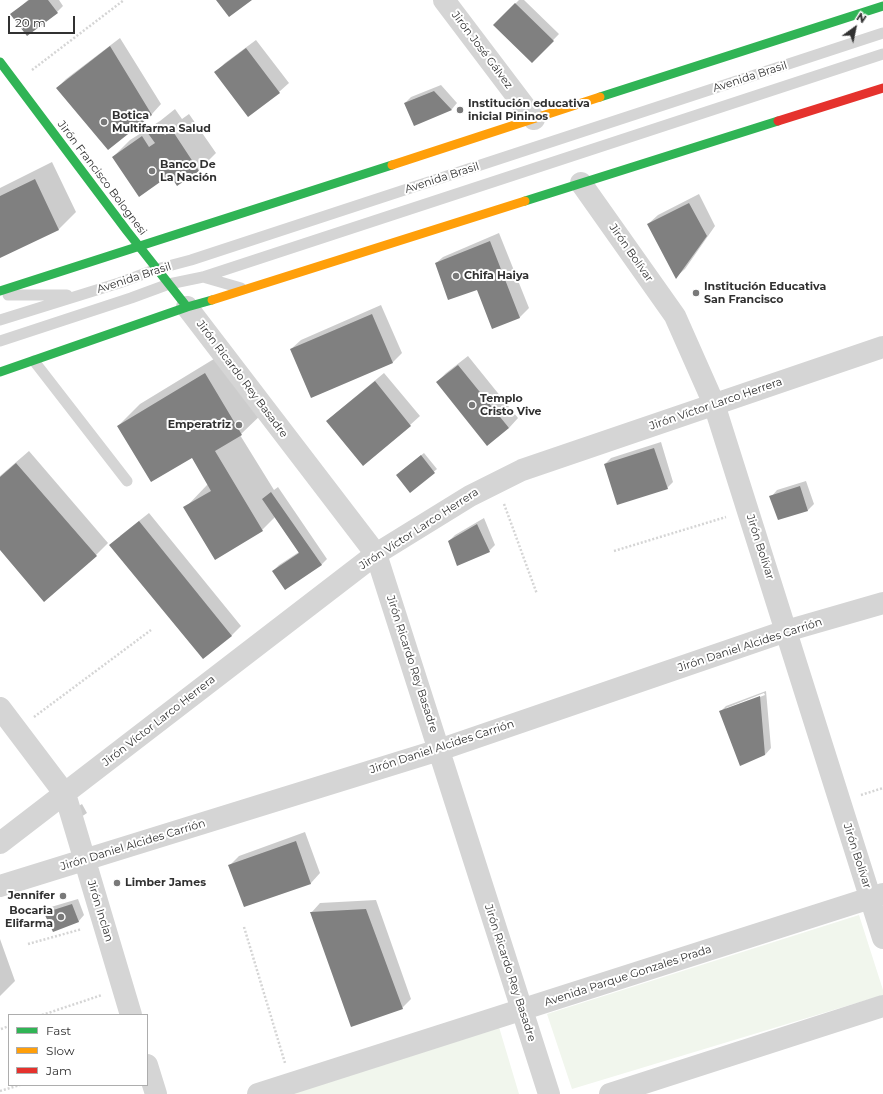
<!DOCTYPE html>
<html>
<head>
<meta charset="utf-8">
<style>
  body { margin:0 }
  #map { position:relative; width:883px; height:1094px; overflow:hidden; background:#fff; font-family:Montserrat,sans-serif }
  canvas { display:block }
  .legend { position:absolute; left:8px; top:1014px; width:140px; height:72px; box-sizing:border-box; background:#fff; border:1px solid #adadad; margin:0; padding:5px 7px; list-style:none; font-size:12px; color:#313131 }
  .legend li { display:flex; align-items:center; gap:8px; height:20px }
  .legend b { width:20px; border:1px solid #adadad }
  .north { position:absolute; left:835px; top:8px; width:40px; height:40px; -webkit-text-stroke:3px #fff; paint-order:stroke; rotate:33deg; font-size:11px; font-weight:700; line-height:16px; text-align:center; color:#313131 }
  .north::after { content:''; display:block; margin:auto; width:14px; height:18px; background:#313131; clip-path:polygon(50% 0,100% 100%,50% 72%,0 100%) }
  .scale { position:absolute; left:8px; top:16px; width:67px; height:18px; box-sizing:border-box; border:2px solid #313131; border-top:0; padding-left:5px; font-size:12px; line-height:14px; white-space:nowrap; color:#313131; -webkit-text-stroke:3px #fff; paint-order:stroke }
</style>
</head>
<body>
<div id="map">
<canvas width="883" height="1094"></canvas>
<ul class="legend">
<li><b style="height:5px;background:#30b455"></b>Fast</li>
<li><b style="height:5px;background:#ff9f0a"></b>Slow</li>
<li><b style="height:5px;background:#e5322d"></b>Jam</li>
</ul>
<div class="north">N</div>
<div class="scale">20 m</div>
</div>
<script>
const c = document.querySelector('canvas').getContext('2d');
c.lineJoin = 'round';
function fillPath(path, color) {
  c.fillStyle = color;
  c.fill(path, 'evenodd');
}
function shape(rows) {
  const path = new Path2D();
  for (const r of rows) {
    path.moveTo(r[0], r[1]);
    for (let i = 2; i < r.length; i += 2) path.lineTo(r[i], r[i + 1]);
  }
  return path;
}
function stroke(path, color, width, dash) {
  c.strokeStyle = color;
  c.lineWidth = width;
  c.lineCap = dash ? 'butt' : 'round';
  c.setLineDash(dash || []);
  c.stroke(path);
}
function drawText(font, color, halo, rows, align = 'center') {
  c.font = font + ' Montserrat,sans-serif';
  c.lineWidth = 4;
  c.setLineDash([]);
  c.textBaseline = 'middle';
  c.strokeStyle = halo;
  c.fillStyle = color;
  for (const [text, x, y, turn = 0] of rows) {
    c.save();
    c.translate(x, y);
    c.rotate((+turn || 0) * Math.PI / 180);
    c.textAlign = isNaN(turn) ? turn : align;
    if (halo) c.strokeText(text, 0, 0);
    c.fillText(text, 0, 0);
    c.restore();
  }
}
fillPath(shape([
  [859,915,883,990,883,995,572,1089,547,1014],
  [499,1027,519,1094,290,1094]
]), '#f1f6ed');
fillPath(shape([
  [28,0,59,0,63,6,57,12,12,14],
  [519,0,524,0,559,34,532,62,494,25],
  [120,38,161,104,152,114,108,149,57,88,66,79],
  [256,40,289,83,279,92,248,116,216,72,225,63],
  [441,85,457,103,452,109,414,125,405,103,411,97],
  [175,109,182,119,189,114,216,153,199,170,178,184,171,174,113,157,130,140,160,121],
  [52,162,76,212,59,229,0,257,0,188],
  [699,194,715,226,685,269,676,277,648,224,658,215],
  [499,233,529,308,519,318,436,263,443,257],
  [381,305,402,353,393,362,312,397,291,349,301,340],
  [227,351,264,412,240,435,274,490,278,487,327,559,321,565,273,571,279,565,299,552,275,517,262,530,185,508,208,484,192,457,118,426,140,404],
  [468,356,518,418,509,428,437,382,446,373],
  [384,373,420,416,410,425,327,421,337,412],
  [661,442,673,482,667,488,605,464,611,458],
  [29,451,108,543,96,555,0,549,0,476],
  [424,453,437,469,410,492,400,472],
  [806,481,814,504,808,510,778,519,771,497,777,490],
  [149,513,241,626,232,635,203,658,120,536],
  [484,518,495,545,489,551,449,541,455,535],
  [766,691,771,748,765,755,720,712,726,706],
  [764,693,765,695,726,710,726,708],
  [82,804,87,813,78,819,77,807],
  [305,832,320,873,311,883,244,906,230,865,239,856],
  [78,899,84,915,78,922,45,913,51,907],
  [376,900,411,999,402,1008,311,913,320,903],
  [0,939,15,981,0,996]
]), '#0003');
fillPath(shape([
  [29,0,48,0,58,13,27,36,10,14],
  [216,0,252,0,229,17],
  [515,3,554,41,532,63,493,25],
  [110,46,152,115,108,150,56,88],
  [246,48,280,93,248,117,214,72],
  [434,91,452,110,414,126,404,103],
  [157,125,165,135,172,130,199,171,177,186,170,175,139,197,112,157,142,136,149,147,155,143,147,132],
  [35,179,59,230,0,258,0,196],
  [689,203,707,236,676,279,647,224],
  [490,241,520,318,492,329,477,290,448,300,435,263],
  [372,314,393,363,311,398,290,349],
  [458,365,509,428,487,446,436,382],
  [205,373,242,435,215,451,263,531,215,560,183,507,211,491,192,458,151,482,117,426],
  [375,381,411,426,363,466,326,421],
  [654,448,668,489,617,505,604,464],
  [421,455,435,473,410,493,396,475],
  [16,463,97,556,44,602,0,550,0,477],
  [800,486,808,511,778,520,769,496],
  [271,492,322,565,285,590,272,571,299,553,262,499],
  [139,521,232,636,203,659,109,545],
  [477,524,490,552,457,566,448,541],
  [760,696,765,755,740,766,719,711],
  [296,841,311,884,244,907,228,865],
  [72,904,79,922,53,932,44,913],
  [366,909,403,1009,351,1027,310,912]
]), '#808080');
stroke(shape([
  [32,70,124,0],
  [504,504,537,594],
  [614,551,726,517],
  [34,717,151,630],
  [861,795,883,788],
  [244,927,285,1063],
  [28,944,82,929],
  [42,1015,102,995],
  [1,1029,9,1026],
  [0,1091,20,1085]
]), '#d5d5d5', 2.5, [2, 2]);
stroke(shape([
  [203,277,241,288],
  [8,295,67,295],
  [0,320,119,283,157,269,191,260,883,33],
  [0,341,131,298,169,284,203,277,883,54],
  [34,361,127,481]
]), '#d5d5d5', 11);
stroke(shape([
  [444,0,534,119],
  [581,183,675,316,714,404,883,938],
  [187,307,376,554,549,1094],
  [0,708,65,794,131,1015],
  [0,843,376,554,470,496,522,470,883,347],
  [0,886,439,750,786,631,883,603],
  [147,1065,156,1094],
  [258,1094,883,894],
  [610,1094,883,1006]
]), '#d5d5d5', 22);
stroke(shape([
  [0,62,127,231,187,307],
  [600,97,883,6],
  [525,201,778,121],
  [0,291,392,165],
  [0,372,187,307,212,300]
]), '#30b455', 9);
stroke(shape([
  [392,165,600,97],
  [212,300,525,201]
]), '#ff9f0a', 9);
stroke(shape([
  [778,121,883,88]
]), '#e5322d', 9);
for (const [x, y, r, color] of [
  [460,110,4,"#797979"],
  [104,122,4,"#797979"],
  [152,171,4,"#797979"],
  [456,276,4,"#797979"],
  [696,293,4,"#797979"],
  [472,405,4,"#797979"],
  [239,425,4,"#797979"],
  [117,883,4,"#797979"],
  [63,896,4,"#797979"],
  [61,917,4,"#797979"]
]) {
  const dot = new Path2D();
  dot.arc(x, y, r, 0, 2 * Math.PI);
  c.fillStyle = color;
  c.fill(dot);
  stroke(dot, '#fff', 1.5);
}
drawText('11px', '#313131', '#fff', [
  ["Jirón José Gálvez",482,50,53],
  ["Avenida Brasil",750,77,-18],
  ["Jirón Francisco Bolognesi",102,178,53],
  ["Avenida Brasil",442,178,-18],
  ["Jirón Bolívar",631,253,55],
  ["Avenida Brasil",134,278,-18],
  ["Jirón Ricardo Rey Basadre",242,379,53],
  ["Jirón Víctor Larco Herrera",716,404,-19],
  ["Jirón Víctor Larco Herrera",419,529,-33],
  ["Jirón Bolívar",760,547,72],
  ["Jirón Daniel Alcides Carrión",750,645,-18],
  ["Jirón Ricardo Rey Basadre",412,664,72],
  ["Jirón Víctor Larco Herrera",159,721,-38],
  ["Jirón Daniel Alcides Carrión",442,747,-18],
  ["Jirón Daniel Alcides Carrión",133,845,-17],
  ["Jirón Bolívar",857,856,72],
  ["Jirón Inclan",100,911,73],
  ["Jirón Ricardo Rey Basadre",510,973,72],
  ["Avenida Parque Gonzales Prada",628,976,-18]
]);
drawText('bold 11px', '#313131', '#fff', [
  ["Institución educativa",468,104],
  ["inicial Pininos",468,117],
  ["Botica",112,116],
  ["Multifarma Salud",112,129],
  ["Banco De",160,165],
  ["La Nación",160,178],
  ["Chifa Haiya",464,276],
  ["Institución Educativa",704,287],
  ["San Francisco",704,300],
  ["Templo",480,399],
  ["Cristo Vive",480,412],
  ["Emperatriz",231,425,"right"],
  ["Limber James",125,883],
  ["Jennifer",55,896,"right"],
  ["Bocaria",53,911,"right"],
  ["Elifarma",53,924,"right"]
], 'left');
</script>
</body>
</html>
